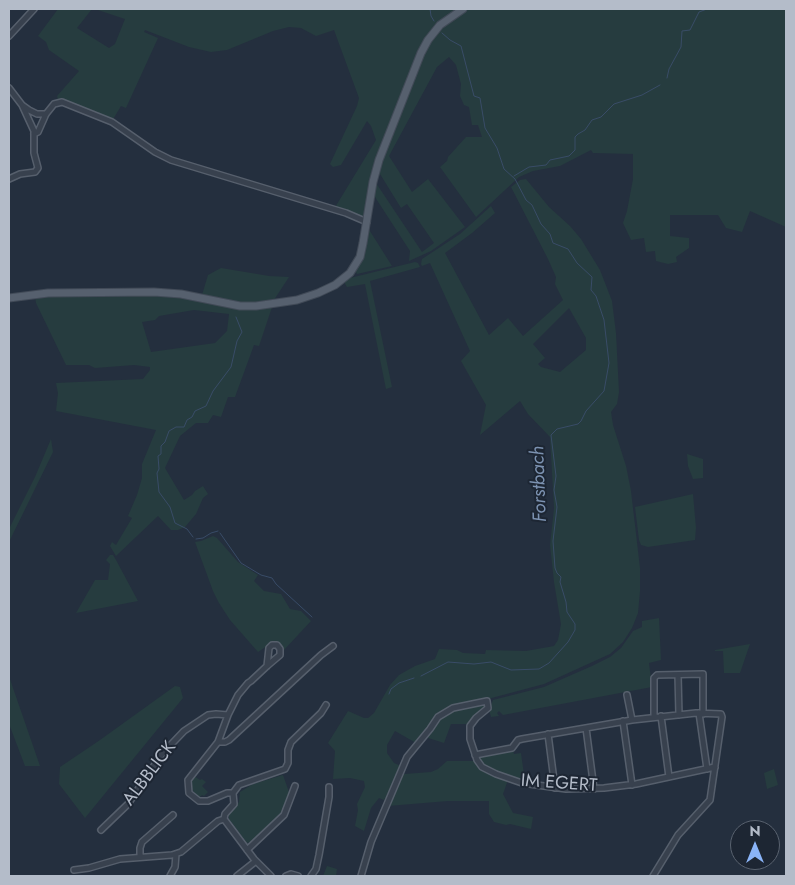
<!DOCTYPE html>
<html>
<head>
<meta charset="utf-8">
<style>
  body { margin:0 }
  #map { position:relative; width:795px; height:885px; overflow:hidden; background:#242f3e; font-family:Jost,sans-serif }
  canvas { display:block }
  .frame { position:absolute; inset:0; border:10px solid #b4bcc9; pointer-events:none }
  .north { position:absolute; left:730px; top:820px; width:50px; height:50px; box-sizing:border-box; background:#1d2633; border:1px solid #59626f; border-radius:50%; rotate:0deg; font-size:14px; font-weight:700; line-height:20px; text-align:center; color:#b4bcc9 }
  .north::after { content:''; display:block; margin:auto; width:18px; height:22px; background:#8ab4f8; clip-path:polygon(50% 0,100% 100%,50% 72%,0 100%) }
</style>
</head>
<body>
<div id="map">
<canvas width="795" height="885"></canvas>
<div class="frame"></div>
<div class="north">N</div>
</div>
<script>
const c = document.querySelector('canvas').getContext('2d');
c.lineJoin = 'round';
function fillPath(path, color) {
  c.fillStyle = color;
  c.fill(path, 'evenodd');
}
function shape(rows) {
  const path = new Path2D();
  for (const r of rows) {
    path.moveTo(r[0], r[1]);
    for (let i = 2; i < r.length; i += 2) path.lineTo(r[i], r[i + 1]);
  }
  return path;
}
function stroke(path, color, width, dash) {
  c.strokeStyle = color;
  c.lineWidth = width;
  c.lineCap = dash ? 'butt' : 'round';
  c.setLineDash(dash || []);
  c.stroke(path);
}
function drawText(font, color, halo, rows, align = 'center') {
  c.font = font + ' Jost,sans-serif';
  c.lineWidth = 4;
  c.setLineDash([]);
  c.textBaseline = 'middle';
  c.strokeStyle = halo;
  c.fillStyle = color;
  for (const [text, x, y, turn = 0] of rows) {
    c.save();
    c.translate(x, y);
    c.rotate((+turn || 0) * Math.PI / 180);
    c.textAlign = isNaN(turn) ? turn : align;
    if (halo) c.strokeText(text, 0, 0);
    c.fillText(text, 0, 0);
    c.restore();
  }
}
fillPath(shape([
  [58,9,92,9,77,28,109,48,115,44,125,19,95,9,459,9,438,24,389,125,364,218,334,209,376,140,371,126,367,121,341,165,333,167,330,164,357,106,359,98,334,30,316,36,301,28,289,27,273,31,227,50,211,52,189,47,145,30,144,32,158,38,126,108,121,106,112,121,58,100,57,96,79,71,49,50,46,42,38,36],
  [468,9,786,9,786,227,750,211,742,232,726,228,718,215,670,215,670,236,689,238,689,248,676,257,677,262,668,264,656,261,655,251,646,252,644,238,631,240,623,223,627,211,633,179,633,154,593,153,591,150,560,166,533,171,519,177,476,217,440,167,447,161,448,157,466,137,482,137,478,125,472,125,469,107,464,105,460,96,461,84,456,65,449,57,437,67,389,156,412,192,428,179,465,227,431,251,409,261,410,251,373,194,378,169,426,48,437,32],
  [380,174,401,208,407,204,434,243,422,252,376,183],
  [526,179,549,207,570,226,581,239,600,270,612,301,616,333,619,392,617,404,611,412,613,425,626,466,631,491,640,568,640,591,638,613,632,628,623,642,610,654,544,684,484,700,487,706,469,725,465,724,451,724,444,743,425,737,416,743,395,731,387,745,387,753,394,763,401,766,399,771,405,774,431,772,438,769,447,761,476,761,508,780,503,794,513,813,533,817,531,829,510,824,506,825,494,822,489,814,489,801,448,801,388,806,390,799,385,798,384,800,379,798,371,808,364,831,355,826,358,810,357,804,365,787,364,781,350,778,333,779,335,751,328,743,348,711,364,718,368,718,374,713,390,685,399,675,415,666,435,659,439,649,457,650,463,653,485,654,486,650,526,651,554,646,558,640,561,624,554,582,550,545,554,508,550,437,528,414,520,401,480,435,486,405,461,361,470,351,430,263,422,266,421,264,422,259,460,234,491,206,495,213,472,233,445,253,489,335,508,318,523,336,563,300,555,284,556,277,548,259,511,187,520,180],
  [569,308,586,338,586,350,560,372,541,367,538,364,545,358,533,344],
  [368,228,392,266,357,274,355,270],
  [415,262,418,263,420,267,370,281,392,387,386,389,365,284,347,287,344,282,350,278],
  [221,268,269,276,289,277,272,303,241,303,202,295,208,275],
  [174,295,256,309,272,307,259,346,254,345,235,397,228,397,221,417,213,415,208,423,196,423,180,436,165,468,184,500,192,495,195,491,203,486,208,494,203,498,196,514,185,527,178,530,171,530,158,516,116,556,110,546,112,542,116,545,132,518,128,516,137,495,142,478,142,464,156,430,56,411,58,393,56,383,143,379,150,370,150,367,134,365,95,368,89,365,66,365,36,303,35,296],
  [194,310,229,314,227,331,215,343,151,352,142,322,155,320,159,316],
  [51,439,53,452,9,542,9,529,35,477],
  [687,454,703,459,703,478,693,479,688,466],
  [693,494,696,528,695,540,648,547,641,545,639,540,635,507],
  [213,536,217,538,238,562,258,575,254,581,264,591,281,594,290,609,301,611,311,621,284,650,280,644,273,642,258,652,230,620,219,603,213,591,195,542,201,541],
  [110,555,113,555,116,560,138,601,76,613,95,580,108,580,110,564,106,560],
  [659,618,661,660,649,663,652,687,503,715,499,711,497,713,499,716,491,717,489,710,493,700,544,687,592,666,610,657,621,648,633,631,642,627,642,621],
  [750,644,740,673,724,673,723,651,715,651,715,650],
  [9,676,13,688,40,766,25,766,9,724],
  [175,686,180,687,183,698,85,818,59,784,60,767,100,740],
  [513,750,514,754,521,753,525,782,485,767,479,759,482,755],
  [774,769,778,785,767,789,764,773],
  [283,775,289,792,282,812,252,841,247,843,229,819,229,815,239,802,240,792,253,784],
  [194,776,200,780,202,779,206,782,202,786,208,792,204,796,202,795,200,797,196,795,192,789,191,782],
  [327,866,337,869,336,876,323,876]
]), '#263c3f');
stroke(shape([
  [430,9,431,16,434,21],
  [667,78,669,69,681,47,682,31,690,30,699,12,707,9],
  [514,176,529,167,546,165,550,160,569,156,575,150,575,137,578,134,585,130,592,120,601,117,614,104,642,95,660,85],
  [220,533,241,563,261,575,272,578,276,584,312,617],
  [193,537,187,529,175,523,170,507,159,492,157,473,159,469,158,456,161,454,161,446,165,442,169,431,176,427,184,427,187,420,192,417,195,411,206,406,213,391,231,367,237,341,242,332,236,317],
  [196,539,203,538,211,533,218,531],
  [421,676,448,662,474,664,491,662,511,670,539,669,549,663,568,642,575,630,575,624,567,612,566,602,560,582,561,577,557,573,555,568,553,541,557,507,554,490,556,476,551,435,557,429,578,424,581,421,586,411,604,391,609,363,604,320,596,296,591,290,592,277,577,263,568,249,553,243,550,234,541,224,532,205,526,200,515,179,504,169,497,148,485,128,480,98,474,96,461,46,450,40,442,33],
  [389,694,391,689,399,683,414,678]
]), '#394c67', 1);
const minor = shape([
  [9,36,34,9],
  [9,88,22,105,29,110,37,114,46,114],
  [34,134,38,132,46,114,54,104,62,102,112,122,155,152,171,160,346,213,367,222],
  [9,179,20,174,35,172,38,168,34,153,34,131,22,105],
  [678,675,679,715],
  [627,695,632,720],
  [699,713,707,769],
  [661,716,669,777],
  [654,717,654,678,657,675,703,674,703,714],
  [623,721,632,785],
  [586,728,594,789],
  [548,734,555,788],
  [218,742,225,742,229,740,321,655,333,646],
  [475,755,512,748,518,740,522,739,632,720,696,713,721,714,722,717,710,800,678,835,653,876],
  [233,793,227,793,208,801,199,801,189,793,188,780,218,742,228,715,238,695,248,683,251,681,267,666,280,655,280,649,277,645,272,645,269,648,267,666],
  [233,793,239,785,285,769,288,763,288,750,291,742,321,713,326,705],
  [224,819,254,859,271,876],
  [101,830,128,804,162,754,184,731,208,715,216,714,228,715],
  [247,850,284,815,295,786],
  [140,857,140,848,142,842,173,815],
  [74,870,89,868,120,859,172,855,181,852,218,821,224,819,225,814,234,804,233,793],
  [170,876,175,867,176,854],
  [237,876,256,861],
  [286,876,291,874,298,876],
  [311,876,316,869,319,855,329,797,329,787],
  [361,876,371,842,407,757,430,729,438,717,453,708,487,701,488,708,476,718,470,726,470,739,477,760,482,767,496,774,522,783,566,789,604,788,636,784,715,767]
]);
const major = shape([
  [9,298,48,293,154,292,181,294,240,306,256,306,297,300,318,293,335,285,350,273,360,257,363,243,373,182,379,160,421,53,428,40,440,25,463,9]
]);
stroke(minor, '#565f6c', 8);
stroke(major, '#414a57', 9);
stroke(minor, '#38414e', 5);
stroke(major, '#56606e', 7);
drawText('18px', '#b4bcc9', '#1d2633', [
  ["ALBBLICK",150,774,-53],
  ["IM EGERT",559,784,4]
]);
drawText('italic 19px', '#7c92b1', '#1d2633', [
  ["Forstbach",540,484,-92]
]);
</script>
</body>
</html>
